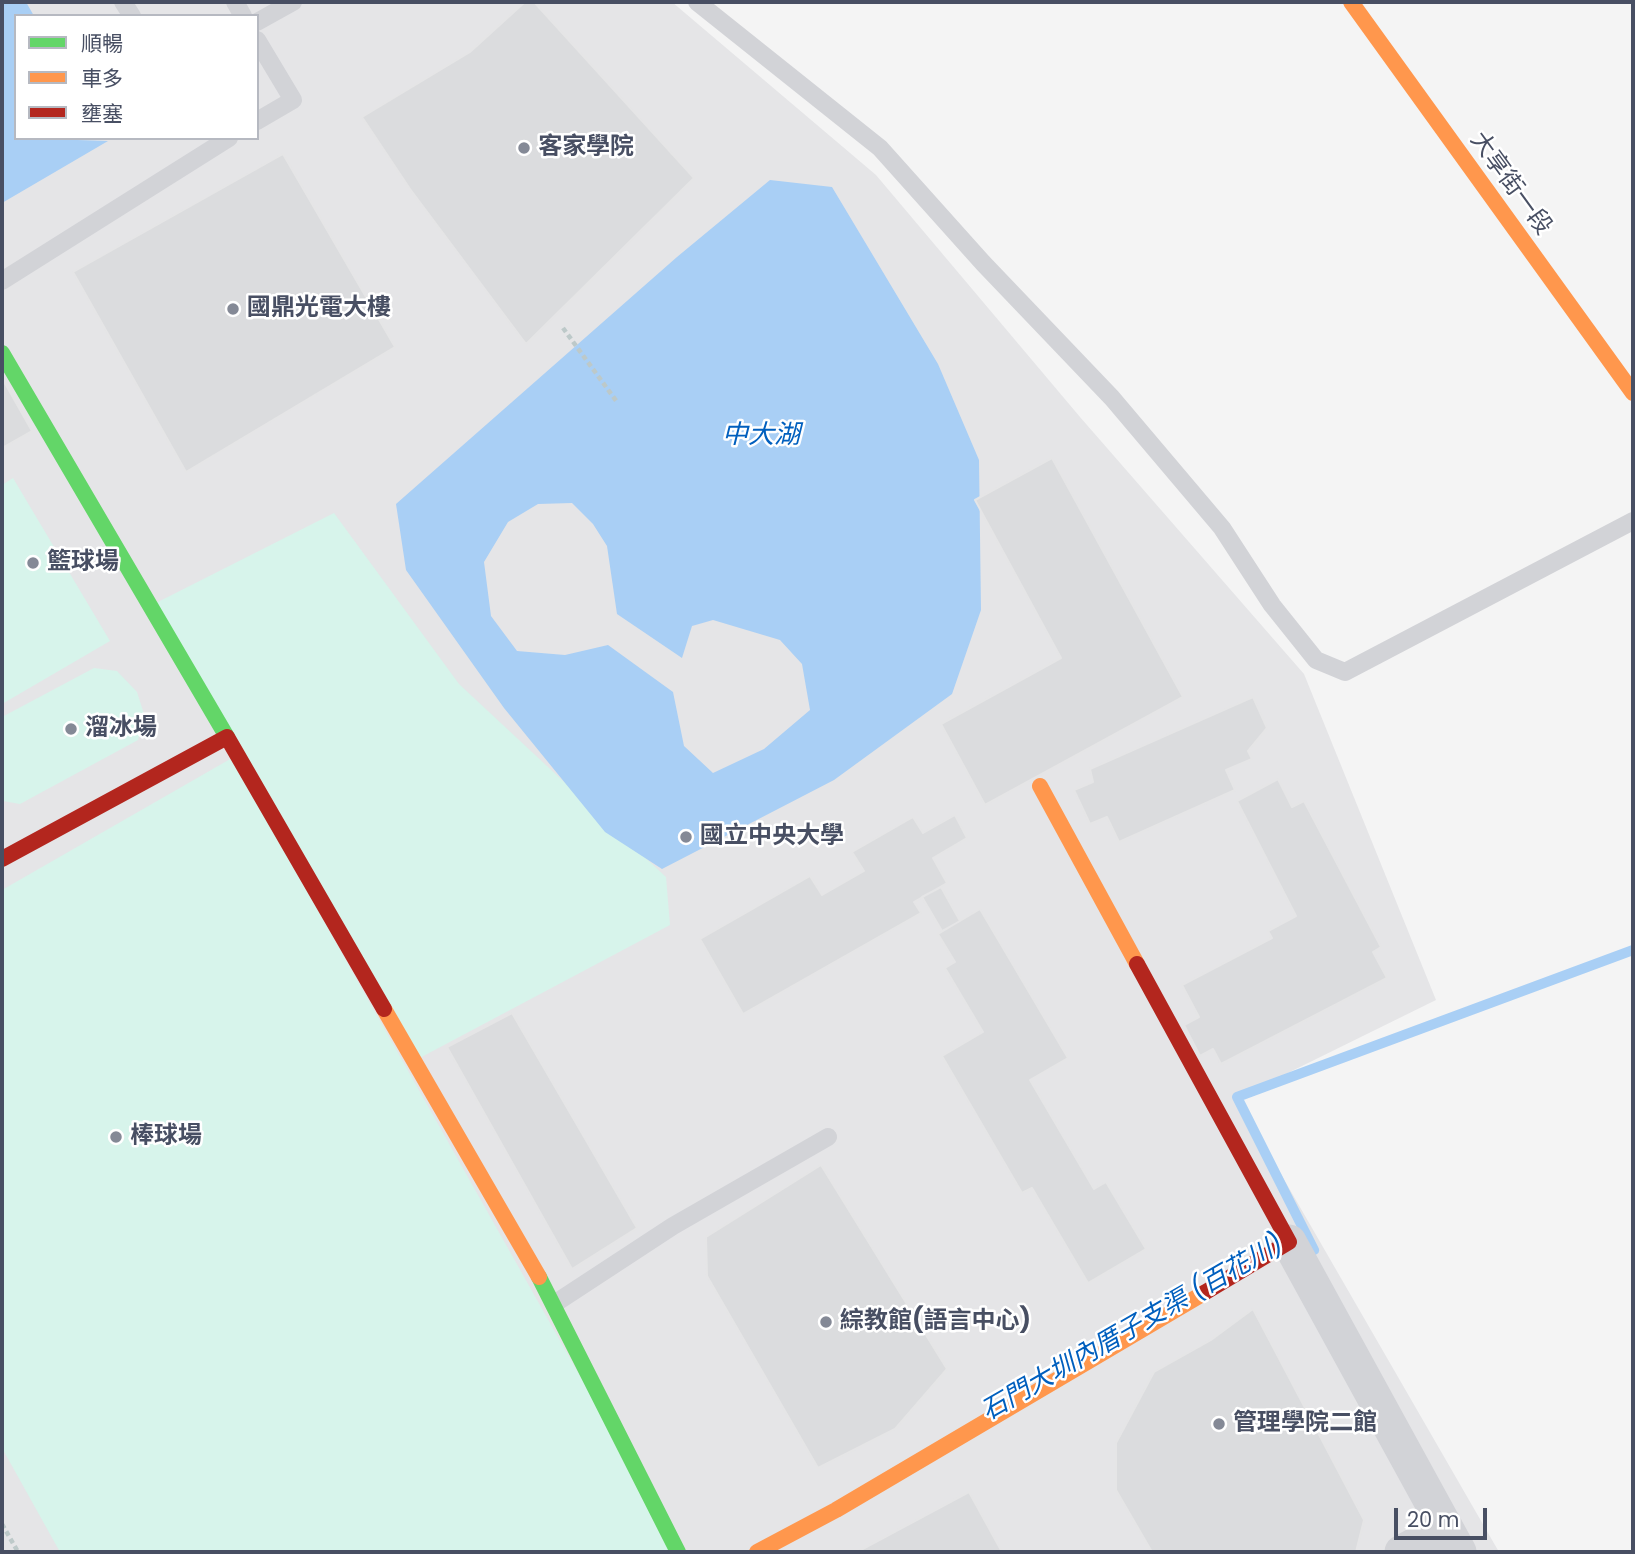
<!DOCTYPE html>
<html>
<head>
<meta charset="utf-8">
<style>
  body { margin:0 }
  #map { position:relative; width:1635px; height:1554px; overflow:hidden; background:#f4f4f4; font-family:Poppins,"Noto Sans TC",sans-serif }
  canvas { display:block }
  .frame { position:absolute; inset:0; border:4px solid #484f63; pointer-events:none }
  .legend { position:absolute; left:14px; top:14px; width:245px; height:126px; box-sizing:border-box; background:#fff; border:2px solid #b6b9c1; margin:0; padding:9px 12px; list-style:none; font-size:21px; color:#484f63 }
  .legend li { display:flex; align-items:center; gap:14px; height:35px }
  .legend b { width:35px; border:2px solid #b6b9c1 }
  .scale { position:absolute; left:1394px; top:1508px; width:93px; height:32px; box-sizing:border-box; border:4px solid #484f63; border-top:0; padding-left:9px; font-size:21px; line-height:24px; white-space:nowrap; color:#484f63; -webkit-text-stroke:5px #fff; paint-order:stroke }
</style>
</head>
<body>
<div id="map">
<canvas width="1635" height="1554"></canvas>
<div class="frame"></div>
<ul class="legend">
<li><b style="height:9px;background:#63d668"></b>順暢</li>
<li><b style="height:9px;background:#ff974d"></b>車多</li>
<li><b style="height:9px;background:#b3261e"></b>壅塞</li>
</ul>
<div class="scale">20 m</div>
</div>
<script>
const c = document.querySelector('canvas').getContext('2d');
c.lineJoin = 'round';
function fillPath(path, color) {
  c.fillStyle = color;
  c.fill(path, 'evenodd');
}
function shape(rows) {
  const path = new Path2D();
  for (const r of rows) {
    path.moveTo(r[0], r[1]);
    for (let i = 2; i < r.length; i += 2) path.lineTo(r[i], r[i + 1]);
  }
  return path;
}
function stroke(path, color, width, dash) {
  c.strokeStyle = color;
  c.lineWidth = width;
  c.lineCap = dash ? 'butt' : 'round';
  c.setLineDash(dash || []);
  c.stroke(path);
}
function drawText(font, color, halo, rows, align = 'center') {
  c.font = font + ' Poppins,"Noto Sans TC",sans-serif';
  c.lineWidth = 5;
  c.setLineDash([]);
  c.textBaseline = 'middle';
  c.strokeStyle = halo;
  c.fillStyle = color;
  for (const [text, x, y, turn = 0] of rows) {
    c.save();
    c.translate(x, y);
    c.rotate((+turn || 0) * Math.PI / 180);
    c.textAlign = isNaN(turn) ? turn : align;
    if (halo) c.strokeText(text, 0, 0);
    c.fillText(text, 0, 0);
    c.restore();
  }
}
fillPath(shape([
  [2,2,672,2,876,175,1080,417,1304,674,1436,1000,1237,1098,1499,1552,2,1552],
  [16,16,257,16,257,138,16,138]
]), '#e5e5e7');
fillPath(shape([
  [13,478,110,641,2,704,2,485],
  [334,513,459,684,666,877,670,925,414,1061,150,606],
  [94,668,117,671,137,692,144,714,138,740,20,804,3,801,2,717],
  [232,758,679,1552,60,1552,2,1448,2,890]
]), '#d7f4eb');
fillPath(shape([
  [2,2,26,2,34,16,16,16,16,138,108,141,2,203],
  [770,180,832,187,938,364,979,460,981,610,952,694,834,780,662,869,605,832,504,708,406,570,396,504,677,257],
  [572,503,593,524,607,546,617,614,682,658,692,626,713,620,780,640,802,664,810,710,764,749,713,773,684,746,673,692,608,645,565,655,517,651,491,616,484,562,508,522,538,504]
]), '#a9cff5');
stroke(shape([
  [1304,1256,1314,1250,1237,1097,1633,950]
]), '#a9cff5', 10);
const building = shape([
  [525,2,534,2,694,178,526,344,410,189,362,117,470,52,525,2],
  [283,154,395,347,186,472,73,272,283,154],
  [2,378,32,431,2,448,2,378],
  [1052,458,1183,697,985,805,941,724,1061,658,975,500,1052,458],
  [1253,697,1267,728,1248,751,1252,759,1226,770,1235,790,1119,842,1107,817,1090,824,1074,790,1093,782,1090,769,1253,697],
  [1278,779,1292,807,1304,801,1381,947,1373,952,1387,978,1221,1064,1213,1049,1200,1056,1184,1025,1199,1017,1182,985,1272,938,1268,931,1296,916,1237,801,1278,779],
  [955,815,967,838,933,858,947,883,914,902,921,913,743,1014,700,939,810,876,822,895,864,871,852,852,913,817,923,833,955,815],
  [941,887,960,921,942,931,922,897,941,887],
  [980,909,1068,1058,1030,1080,1094,1189,1106,1182,1146,1249,1088,1283,1032,1188,1022,1193,942,1056,983,1032,945,968,955,962,938,934,980,909],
  [512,1013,637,1228,572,1269,447,1047,512,1013],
  [821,1165,947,1369,895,1429,818,1468,707,1276,706,1237,821,1165],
  [1253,1309,1364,1520,1356,1552,1152,1552,1116,1490,1116,1443,1154,1372,1211,1340,1253,1309],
  [969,1492,1002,1552,857,1552,969,1492]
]);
fillPath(building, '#dbdcde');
stroke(building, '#e5e5e6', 2);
stroke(shape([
  [563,328,617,402],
  [2,1524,18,1552]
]), '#bdc9c9', 4.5, [5, 3.5]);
stroke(shape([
  [123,2,132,16],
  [235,2,243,16],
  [697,2,880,148,983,263,1112,398,1222,528,1272,605,1316,660,1345,672,1633,521],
  [257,22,293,2],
  [257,40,293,100,257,121],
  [2,281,229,138],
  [554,1304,673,1226,828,1137]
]), '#d2d3d7', 18);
stroke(shape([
  [1289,1242,1459,1552],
  [1402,1552,1446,1528]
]), '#d2d3d7', 35);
stroke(shape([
  [2,353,227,737],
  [539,1277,678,1552]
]), '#63d668', 16);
stroke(shape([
  [1351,2,1633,393],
  [1040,786,1137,964],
  [384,1009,539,1277],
  [757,1552,836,1510,1204,1293]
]), '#ff974d', 16);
stroke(shape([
  [2,859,227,737,384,1009],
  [1137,964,1289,1242,1204,1293]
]), '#b3261e', 16);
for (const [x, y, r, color] of [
  [524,148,7,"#848996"],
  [233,309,7,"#848996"],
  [33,563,7,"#848996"],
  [71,729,7,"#848996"],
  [686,837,7,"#848996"],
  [116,1137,7,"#848996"],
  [826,1322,7,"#848996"],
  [1219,1424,7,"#848996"]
]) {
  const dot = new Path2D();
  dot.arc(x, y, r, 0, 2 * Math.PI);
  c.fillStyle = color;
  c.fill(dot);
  stroke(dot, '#fff', 2.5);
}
drawText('bold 24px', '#484f63', '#fff', [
  ["客家學院",538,148],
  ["國鼎光電大樓",247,309],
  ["籃球場",47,563],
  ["溜冰場",85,729],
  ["國立中央大學",700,837],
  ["棒球場",130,1137],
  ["綜教館(語言中心)",840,1322],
  ["管理學院二館",1233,1424]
], 'left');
drawText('24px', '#484f63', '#fff', [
  ["大享街一段",1510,184,54]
]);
drawText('italic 26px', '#005fbe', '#fff', [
  ["中大湖",761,436],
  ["石門大圳內厝子支渠 (百花川)",1133,1329,-30]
]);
</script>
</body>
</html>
